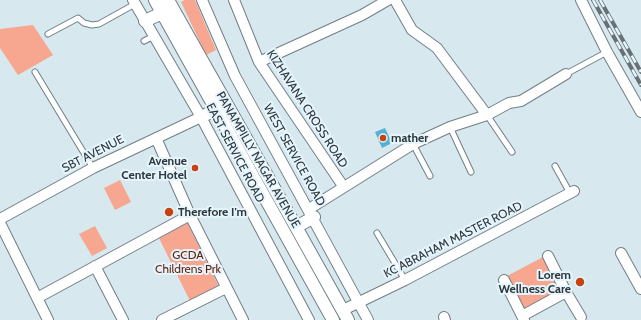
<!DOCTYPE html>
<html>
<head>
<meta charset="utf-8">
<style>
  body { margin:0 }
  canvas { display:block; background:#d8e8ef }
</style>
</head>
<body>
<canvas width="641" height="320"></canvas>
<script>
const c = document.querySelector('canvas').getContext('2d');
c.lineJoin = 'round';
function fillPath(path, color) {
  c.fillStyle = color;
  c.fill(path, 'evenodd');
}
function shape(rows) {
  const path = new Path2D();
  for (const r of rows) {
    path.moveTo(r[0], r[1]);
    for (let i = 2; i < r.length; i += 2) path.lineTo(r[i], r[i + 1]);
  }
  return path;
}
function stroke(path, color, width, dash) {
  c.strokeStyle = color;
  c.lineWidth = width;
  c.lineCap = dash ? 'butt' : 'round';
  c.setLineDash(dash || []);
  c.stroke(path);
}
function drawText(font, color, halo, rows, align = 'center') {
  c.font = font + ' Cabin,sans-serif';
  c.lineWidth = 4;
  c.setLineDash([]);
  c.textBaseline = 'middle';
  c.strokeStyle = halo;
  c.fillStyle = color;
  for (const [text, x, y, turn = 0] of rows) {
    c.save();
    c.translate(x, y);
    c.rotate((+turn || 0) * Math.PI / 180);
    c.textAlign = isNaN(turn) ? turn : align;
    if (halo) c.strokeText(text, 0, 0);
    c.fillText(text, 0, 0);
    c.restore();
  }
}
fillPath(shape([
  [185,0,195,0,216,50,206,55,181,2],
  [33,25,53,55,18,75,0,48,0,29],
  [120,180,131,202,115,210,104,188],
  [187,222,219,287,190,301,158,236],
  [95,226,107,248,92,256,79,234],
  [543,257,560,288,558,293,525,310,507,276]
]), '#f7a68f');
fillPath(shape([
  [385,128,392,143,382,148,375,132]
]), '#54b0d5');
const service = shape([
  [48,34,78,18,84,23,92,25,99,24,135,4],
  [144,41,154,36],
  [35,72,93,168],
  [566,74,607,52],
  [487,115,512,152],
  [450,127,471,172],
  [413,144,430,176],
  [555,166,570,193],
  [377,233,405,280]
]);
const minor = shape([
  [133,0,201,117,309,320],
  [202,0,235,76,368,320],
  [234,0,259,62,343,186],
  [395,0,412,30,437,48,487,115],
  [581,0,607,52,641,112],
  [259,62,362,15,388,0],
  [156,138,190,215,243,320],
  [309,209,413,144,450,127,487,115,509,103,521,101,566,74],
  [0,219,93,168,201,117],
  [0,223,48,320],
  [621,253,641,289],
  [548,256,566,292,581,317],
  [95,266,123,320],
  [504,280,524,320],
  [37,298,190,215],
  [343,310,405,280,574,191],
  [522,316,566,292],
  [444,317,445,320],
  [162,320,226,288]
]);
const tertiary = shape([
  [155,0,333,320],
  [168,0,296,227,348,320],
  [145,21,162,13],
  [201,117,221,107],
  [296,227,314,217]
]);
stroke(service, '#717f86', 7);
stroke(minor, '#717f86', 12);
stroke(tertiary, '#717f86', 14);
stroke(service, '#fff', 5);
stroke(minor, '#fff', 10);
stroke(tertiary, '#fff', 12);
const rail = shape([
  [593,0,641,85],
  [600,0,641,72]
]);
stroke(rail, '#677074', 4);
stroke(rail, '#e5f5fd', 2.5, [8]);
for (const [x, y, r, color] of [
  [383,138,4,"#c84111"],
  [195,168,4,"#c84111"],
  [169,212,5,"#c84111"],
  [580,282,5,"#c84111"]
]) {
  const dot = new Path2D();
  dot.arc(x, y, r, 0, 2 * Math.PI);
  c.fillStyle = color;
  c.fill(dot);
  stroke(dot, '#e5f5fd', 1.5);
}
drawText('12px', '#303639', '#e5f5fd', [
  ["KIZHAVANA CROSS ROAD",307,109,57],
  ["EAST SERVICE ROAD",235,153,62],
  ["SBT AVENUE",93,154,-27],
  ["WEST SERVICE ROAD",294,155,61],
  ["PANAMPILLY NAGAR AVENUE",258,160,60],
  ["KC ABRAHAM MASTER ROAD",453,240,-27]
]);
drawText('bold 12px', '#303639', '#e5f5fd', [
  ["mather",391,138],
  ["Avenue",187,161,"right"],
  ["Center Hotel",187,175,"right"],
  ["Therefore I'm",178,212],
  ["Lorem",571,275,"right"],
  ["Wellness Care",571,289,"right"]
], 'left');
drawText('12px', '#641e07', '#e5f5fd', [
  ["GCDA",188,255],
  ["Childrens Prk",188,269]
]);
</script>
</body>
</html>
